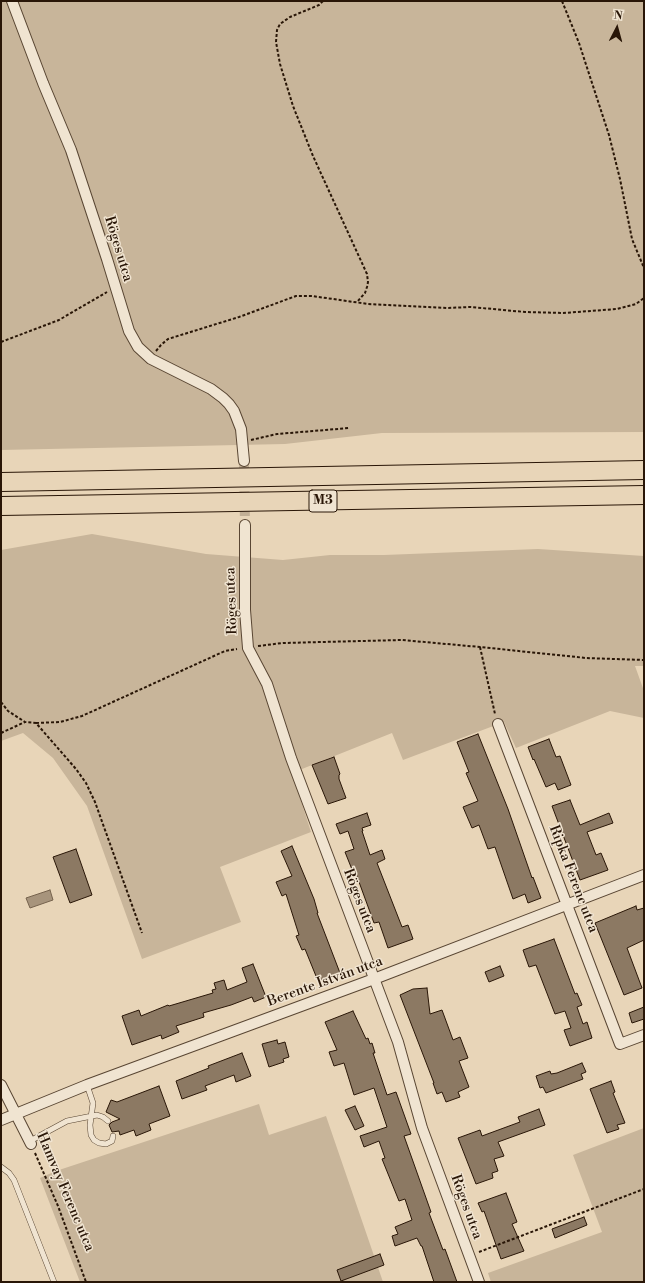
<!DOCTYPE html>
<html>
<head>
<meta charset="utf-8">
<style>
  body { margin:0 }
  #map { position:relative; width:645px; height:1283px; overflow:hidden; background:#e8d5b8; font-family:"Libre Bodoni",serif }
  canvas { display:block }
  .frame { position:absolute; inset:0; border:2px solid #291607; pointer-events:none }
  .north { position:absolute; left:597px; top:8px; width:40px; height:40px; -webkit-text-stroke:3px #f0e4d1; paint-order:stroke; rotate:6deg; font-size:11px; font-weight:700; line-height:16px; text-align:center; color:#291607 }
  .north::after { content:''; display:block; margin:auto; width:14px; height:18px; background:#291607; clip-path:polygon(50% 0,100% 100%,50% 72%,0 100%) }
</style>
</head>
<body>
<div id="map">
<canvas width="645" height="1283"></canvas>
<div class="frame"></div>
<div class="north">N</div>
</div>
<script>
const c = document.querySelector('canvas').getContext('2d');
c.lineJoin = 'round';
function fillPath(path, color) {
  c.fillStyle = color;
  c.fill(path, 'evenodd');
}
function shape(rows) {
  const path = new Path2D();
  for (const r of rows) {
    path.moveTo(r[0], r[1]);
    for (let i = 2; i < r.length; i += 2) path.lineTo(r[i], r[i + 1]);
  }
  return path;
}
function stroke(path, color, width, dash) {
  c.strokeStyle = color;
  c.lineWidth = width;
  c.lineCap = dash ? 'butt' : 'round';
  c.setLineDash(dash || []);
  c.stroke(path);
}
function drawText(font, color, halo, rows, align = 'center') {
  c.font = font + ' "Libre Bodoni",serif';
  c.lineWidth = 3;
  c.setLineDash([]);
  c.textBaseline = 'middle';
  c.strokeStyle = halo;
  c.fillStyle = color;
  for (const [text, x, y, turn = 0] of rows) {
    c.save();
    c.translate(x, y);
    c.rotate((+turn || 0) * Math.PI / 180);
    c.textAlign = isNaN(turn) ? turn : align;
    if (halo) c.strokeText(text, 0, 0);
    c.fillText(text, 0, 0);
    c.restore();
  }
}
fillPath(shape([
  [1,1,644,1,644,432,382,433,285,444,1,450],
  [92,534,206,554,283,560,330,555,384,555,538,549,644,556,644,666,635,666,644,691,644,718,610,711,516,748,504,722,403,760,392,733,292,773,311,832,220,867,241,922,142,959,87,806,53,758,23,733,1,741,1,550],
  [259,1104,269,1135,326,1116,383,1282,80,1282,40,1178,56,1171],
  [644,1128,644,1282,491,1282,488,1273,602,1232,573,1155]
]), '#c8b59a');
const water = shape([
  [50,890,53,900,30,908,26,898,50,890]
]);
fillPath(water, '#a7947c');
stroke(water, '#75624d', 1);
const building = shape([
  [478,734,508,809,532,878,533,877,541,898,528,903,525,894,513,899,495,847,488,849,479,825,472,828,463,807,478,801,466,773,469,772,457,742,478,734],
  [549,739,556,757,560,756,571,785,558,790,555,783,546,787,534,759,533,760,528,747,549,739],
  [334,757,340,774,339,775,339,779,346,798,328,804,312,765,334,757],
  [570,800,580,825,609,813,613,823,587,832,596,855,601,853,608,870,580,880,552,806,570,800],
  [367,813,371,825,362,828,363,831,362,831,370,855,382,850,385,859,377,863,402,927,408,925,413,939,388,948,379,922,374,923,355,871,353,872,345,852,354,849,348,831,340,834,336,824,367,813],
  [292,846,314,899,318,913,317,913,340,973,318,981,305,949,302,950,296,936,299,935,286,894,282,896,276,882,292,876,281,851,292,846],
  [76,849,92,895,70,903,53,857,76,849],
  [636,906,637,910,644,908,644,940,627,948,642,988,624,995,595,923,636,906],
  [554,939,575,994,577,993,582,1005,577,1007,583,1024,587,1022,592,1038,570,1046,564,1030,571,1028,565,1011,555,1014,536,965,529,967,523,950,554,939],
  [253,964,266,997,254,1002,252,997,231,1005,203,1013,204,1017,176,1026,179,1032,162,1039,161,1035,132,1045,122,1016,139,1010,141,1016,168,1005,169,1006,213,993,212,990,216,989,214,983,224,980,227,990,247,982,242,968,253,964],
  [500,966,504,976,489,982,485,972,500,966],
  [427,988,430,1014,442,1010,453,1040,460,1037,468,1058,459,1061,469,1087,458,1092,460,1097,446,1102,442,1092,437,1094,433,1083,434,1083,400,995,413,989,427,988],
  [644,1007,644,1019,632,1023,629,1013,644,1007],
  [353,1011,366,1039,368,1038,370,1044,372,1043,375,1053,373,1053,387,1095,396,1092,411,1134,404,1136,431,1212,429,1213,443,1250,445,1249,457,1282,434,1282,422,1246,421,1246,417,1238,395,1246,392,1236,398,1234,395,1227,412,1220,405,1199,399,1201,382,1159,385,1158,379,1141,364,1147,360,1136,387,1127,374,1088,354,1095,344,1063,334,1066,329,1052,337,1050,325,1022,353,1011],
  [277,1040,278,1044,285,1042,289,1057,283,1059,284,1062,269,1067,262,1044,277,1040],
  [242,1053,251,1076,236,1082,234,1075,205,1086,207,1090,182,1099,176,1081,209,1068,208,1066,242,1053],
  [582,1063,586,1072,581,1074,583,1079,546,1093,543,1087,540,1088,536,1076,550,1071,551,1074,557,1073,582,1063],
  [611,1081,615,1092,613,1093,625,1123,617,1125,619,1129,607,1133,590,1089,611,1081],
  [159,1086,170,1116,149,1124,151,1130,136,1136,134,1130,120,1135,119,1131,112,1132,109,1125,112,1122,120,1119,106,1112,111,1100,117,1102,159,1086],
  [355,1106,364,1126,355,1130,345,1110,355,1106],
  [539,1109,545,1125,498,1142,504,1156,494,1159,498,1171,492,1173,493,1178,476,1184,458,1138,480,1130,482,1136,520,1122,518,1117,539,1109],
  [506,1193,517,1222,512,1224,524,1251,501,1259,484,1211,482,1212,478,1203,506,1193],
  [584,1217,587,1225,555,1238,552,1229,584,1217],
  [380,1254,384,1265,341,1281,337,1270,380,1254]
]);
fillPath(building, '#8c7963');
stroke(building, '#291607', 1);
stroke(shape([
  [244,461,245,525]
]), '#c2af95', 10, [10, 5]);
const lane = shape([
  [87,1085,93,1103,90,1125,91,1135,94,1140,99,1143,106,1144,112,1141,113,1136],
  [30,1141,67,1121,97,1115,103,1117,108,1121],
  [1,1167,9,1173,14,1180,54,1282]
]);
const street = shape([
  [12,1,43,83,71,150,107,259,129,331,138,347,151,359,211,389,223,398,229,404,234,411,241,429,244,461],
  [245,525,245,610,248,648,267,684,291,758,398,1042,422,1128,479,1282],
  [498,724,620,1044,644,1035],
  [1,1085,31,1144],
  [1,1120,87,1085,374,979,644,875]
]);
const highway = shape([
  [1,482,644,470],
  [1,506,644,495]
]);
stroke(lane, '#594633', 6);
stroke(street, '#594633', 12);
stroke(highway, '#291607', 20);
stroke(shape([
  [323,1,319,5,290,17,280,24,277,30,276,42,280,64,293,106,313,156,367,274,368,282,367,287,365,293,357,302],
  [562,1,579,43,609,135,620,179,632,239,644,268],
  [1,342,59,320,107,292],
  [156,351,161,345,168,339,239,317,296,296,312,296,368,304,447,308,471,307,525,312,563,313,617,309,636,304,644,298],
  [251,440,277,434,349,428],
  [258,646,283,643,402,640,480,647,586,658,644,660],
  [480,647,495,714],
  [1,702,8,711,25,722,36,723,76,769,86,783,95,802,142,933],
  [36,723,60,722,82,716,225,651,237,649],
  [1,733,25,722],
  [35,1153,58,1206,86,1282],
  [479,1252,644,1189]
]), '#291607', 2, [3, 2]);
stroke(lane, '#f0e4d1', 5);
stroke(street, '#f0e4d1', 10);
stroke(highway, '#e8d5b8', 18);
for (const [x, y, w] of [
  [323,501,28]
]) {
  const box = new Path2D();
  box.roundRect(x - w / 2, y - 11, w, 22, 3);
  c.fillStyle = '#f0e4d1';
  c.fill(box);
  stroke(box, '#291607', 1);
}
drawText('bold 13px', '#291607', null, [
  ["M3",323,501]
]);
drawText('14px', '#291607', '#f0e4d1', [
  ["Röges utca",118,249,73],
  ["Röges utca",232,601,-92],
  ["Ripka Ferenc utca",573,879,69],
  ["Röges utca",359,901,69],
  ["Berente István utca",325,982,-20],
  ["Hamvay Ferenc utca",65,1192,67],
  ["Röges utca",466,1207,70]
]);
</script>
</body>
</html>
